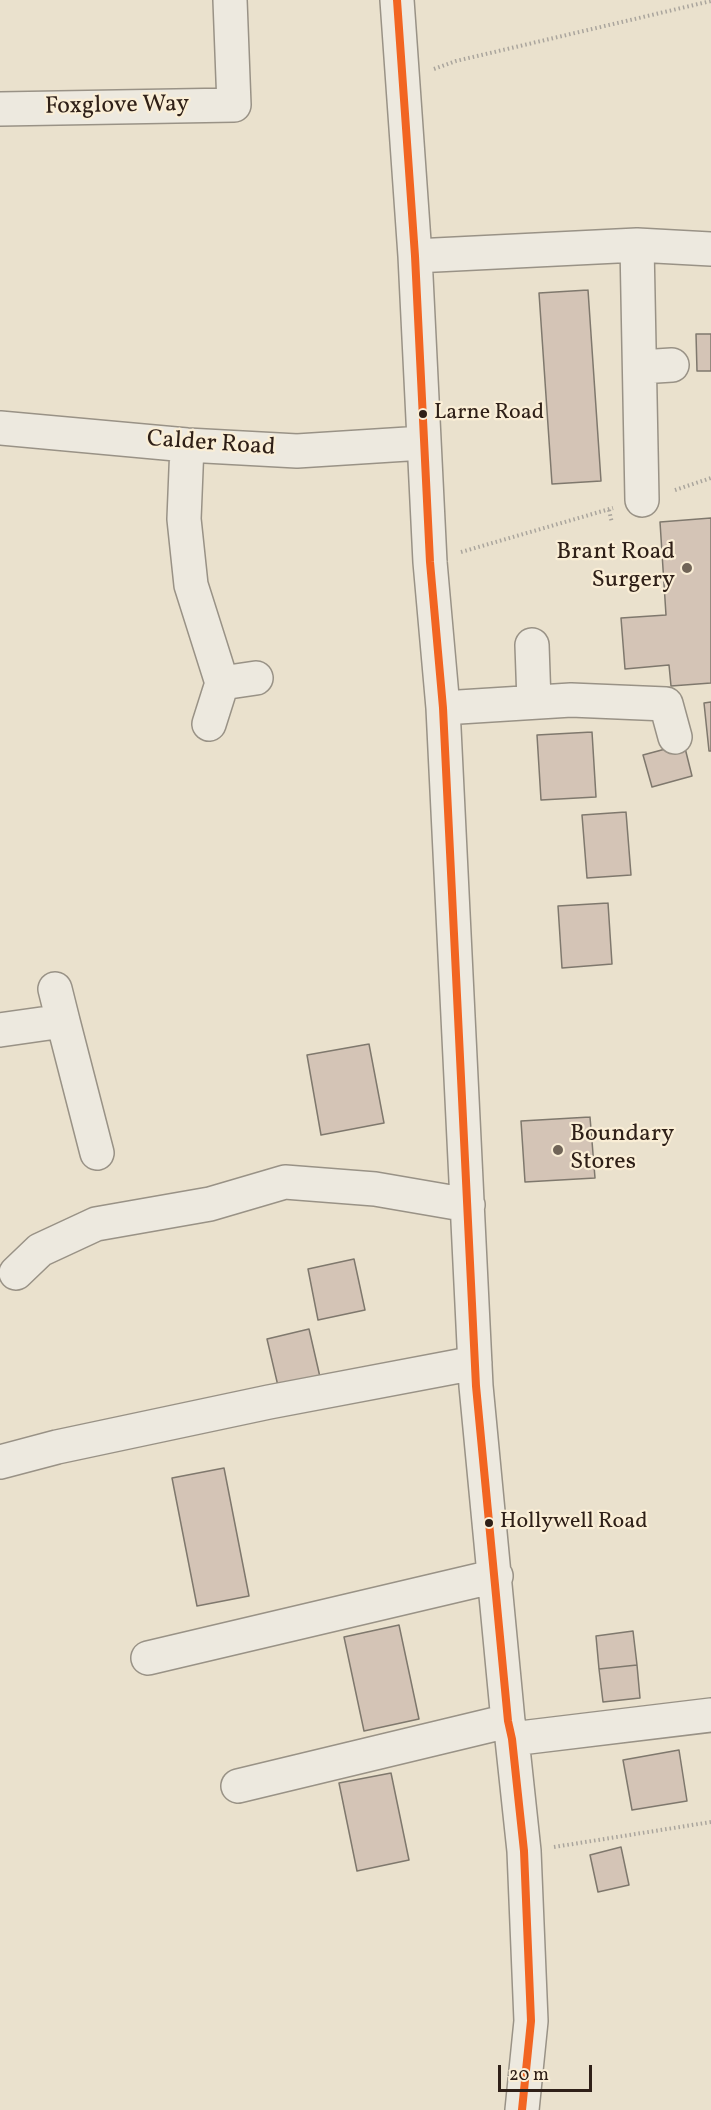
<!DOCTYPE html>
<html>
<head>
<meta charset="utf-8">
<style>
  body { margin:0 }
  #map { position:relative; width:711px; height:2110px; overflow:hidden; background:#eae1cd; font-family:Vollkorn,serif }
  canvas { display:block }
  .scale { position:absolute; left:498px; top:2065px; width:94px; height:27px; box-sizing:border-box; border:3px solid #2f2018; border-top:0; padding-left:8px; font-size:18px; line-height:21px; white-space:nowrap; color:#2f2018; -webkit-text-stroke:4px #faeed6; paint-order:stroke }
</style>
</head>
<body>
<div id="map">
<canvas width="711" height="2110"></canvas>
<div class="scale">20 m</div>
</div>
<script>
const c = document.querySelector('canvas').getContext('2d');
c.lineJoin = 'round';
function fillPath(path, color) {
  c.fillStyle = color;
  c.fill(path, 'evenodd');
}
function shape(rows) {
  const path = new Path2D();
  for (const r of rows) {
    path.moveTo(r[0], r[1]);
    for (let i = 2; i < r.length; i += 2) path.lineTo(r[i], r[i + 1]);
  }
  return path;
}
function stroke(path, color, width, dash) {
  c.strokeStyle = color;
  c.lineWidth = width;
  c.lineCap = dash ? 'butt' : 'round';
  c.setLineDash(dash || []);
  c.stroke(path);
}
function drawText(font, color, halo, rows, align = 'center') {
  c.font = font + ' Vollkorn,serif';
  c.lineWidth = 4.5;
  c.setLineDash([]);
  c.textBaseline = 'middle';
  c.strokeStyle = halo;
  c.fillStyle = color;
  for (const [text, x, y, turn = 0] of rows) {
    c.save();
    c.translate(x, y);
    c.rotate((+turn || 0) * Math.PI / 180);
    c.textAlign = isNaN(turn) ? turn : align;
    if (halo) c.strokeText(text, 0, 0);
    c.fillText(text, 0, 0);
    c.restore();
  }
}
const building = shape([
  [588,290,601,481,552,484,539,293,588,290],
  [696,334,711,334,711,371,697,371,696,334],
  [711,518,711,683,671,686,669,665,625,669,621,618,666,615,660,522,711,518],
  [711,702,711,751,709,751,704,703,711,702],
  [592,732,596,797,541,800,537,735,592,732],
  [684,744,692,776,652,787,643,755,684,744],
  [626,812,631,875,587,878,582,815,626,812],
  [608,903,612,964,562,968,558,906,608,903],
  [369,1044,384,1123,321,1135,307,1055,369,1044],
  [590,1117,595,1178,525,1182,521,1121,590,1117],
  [354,1259,365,1310,318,1320,308,1269,354,1259],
  [309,1329,320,1377,278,1386,267,1339,309,1329],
  [224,1468,249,1596,197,1606,172,1478,224,1468],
  [399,1625,419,1719,364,1731,344,1637,399,1625],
  [633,1631,637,1665,599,1669,596,1636,633,1631],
  [637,1665,640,1698,603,1702,599,1669,637,1665],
  [679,1750,687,1801,632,1810,623,1760,679,1750],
  [391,1773,409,1860,357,1871,339,1783,391,1773],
  [621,1847,629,1885,598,1892,590,1855,621,1847]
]);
fillPath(building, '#d4c4b6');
stroke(building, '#7f786d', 1.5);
const minor = shape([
  [397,0,415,256,430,562,443,708,476,1386,508,1721,512,1739,524,1851,531,2021,522,2110],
  [0,109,234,105,230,0],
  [637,245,642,500],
  [415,256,637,245,711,249],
  [640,367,672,365],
  [0,428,187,445,297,451,423,443],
  [187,445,184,519,191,585,222,683,209,724],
  [532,645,534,702],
  [222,683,256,678],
  [443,708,571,700,666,704,675,737],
  [55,989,63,1021],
  [0,1030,63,1021,97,1153],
  [16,1273,40,1250,96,1224,210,1204,285,1182,375,1189,468,1205],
  [0,1462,57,1447,269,1402,475,1363],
  [148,1658,496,1576],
  [512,1739,711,1715],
  [238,1786,508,1721]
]);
stroke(minor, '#999286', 36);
stroke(shape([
  [434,69,456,61,711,1],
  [675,490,711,478],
  [609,510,612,523],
  [461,552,613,508],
  [554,1847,711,1822]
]), '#aaa59d', 4, [1.5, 3]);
stroke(minor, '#ede9df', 33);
stroke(shape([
  [397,0,415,256,430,562,443,708,476,1386,508,1721,512,1739,524,1851,531,2021,522,2110]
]), '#f26522', 8);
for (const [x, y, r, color] of [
  [423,414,5,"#2f2018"],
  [687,568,6,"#706457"],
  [558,1150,6,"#706457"],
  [489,1523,5,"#2f2018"]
]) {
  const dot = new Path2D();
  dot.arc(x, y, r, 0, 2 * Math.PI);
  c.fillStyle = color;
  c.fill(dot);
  stroke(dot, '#faeed6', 2);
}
drawText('22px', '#2f2018', '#faeed6', [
  ["Larne Road",434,414],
  ["Hollywell Road",500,1523]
], 'left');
drawText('24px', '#2f2018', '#faeed6', [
  ["Foxglove Way",117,107,-1],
  ["Calder Road",211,445,4]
]);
drawText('24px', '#2f2018', '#faeed6', [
  ["Brant Road",675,554],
  ["Surgery",675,582],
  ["Boundary",570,1136,"left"],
  ["Stores",570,1164,"left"]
], 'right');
</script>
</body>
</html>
